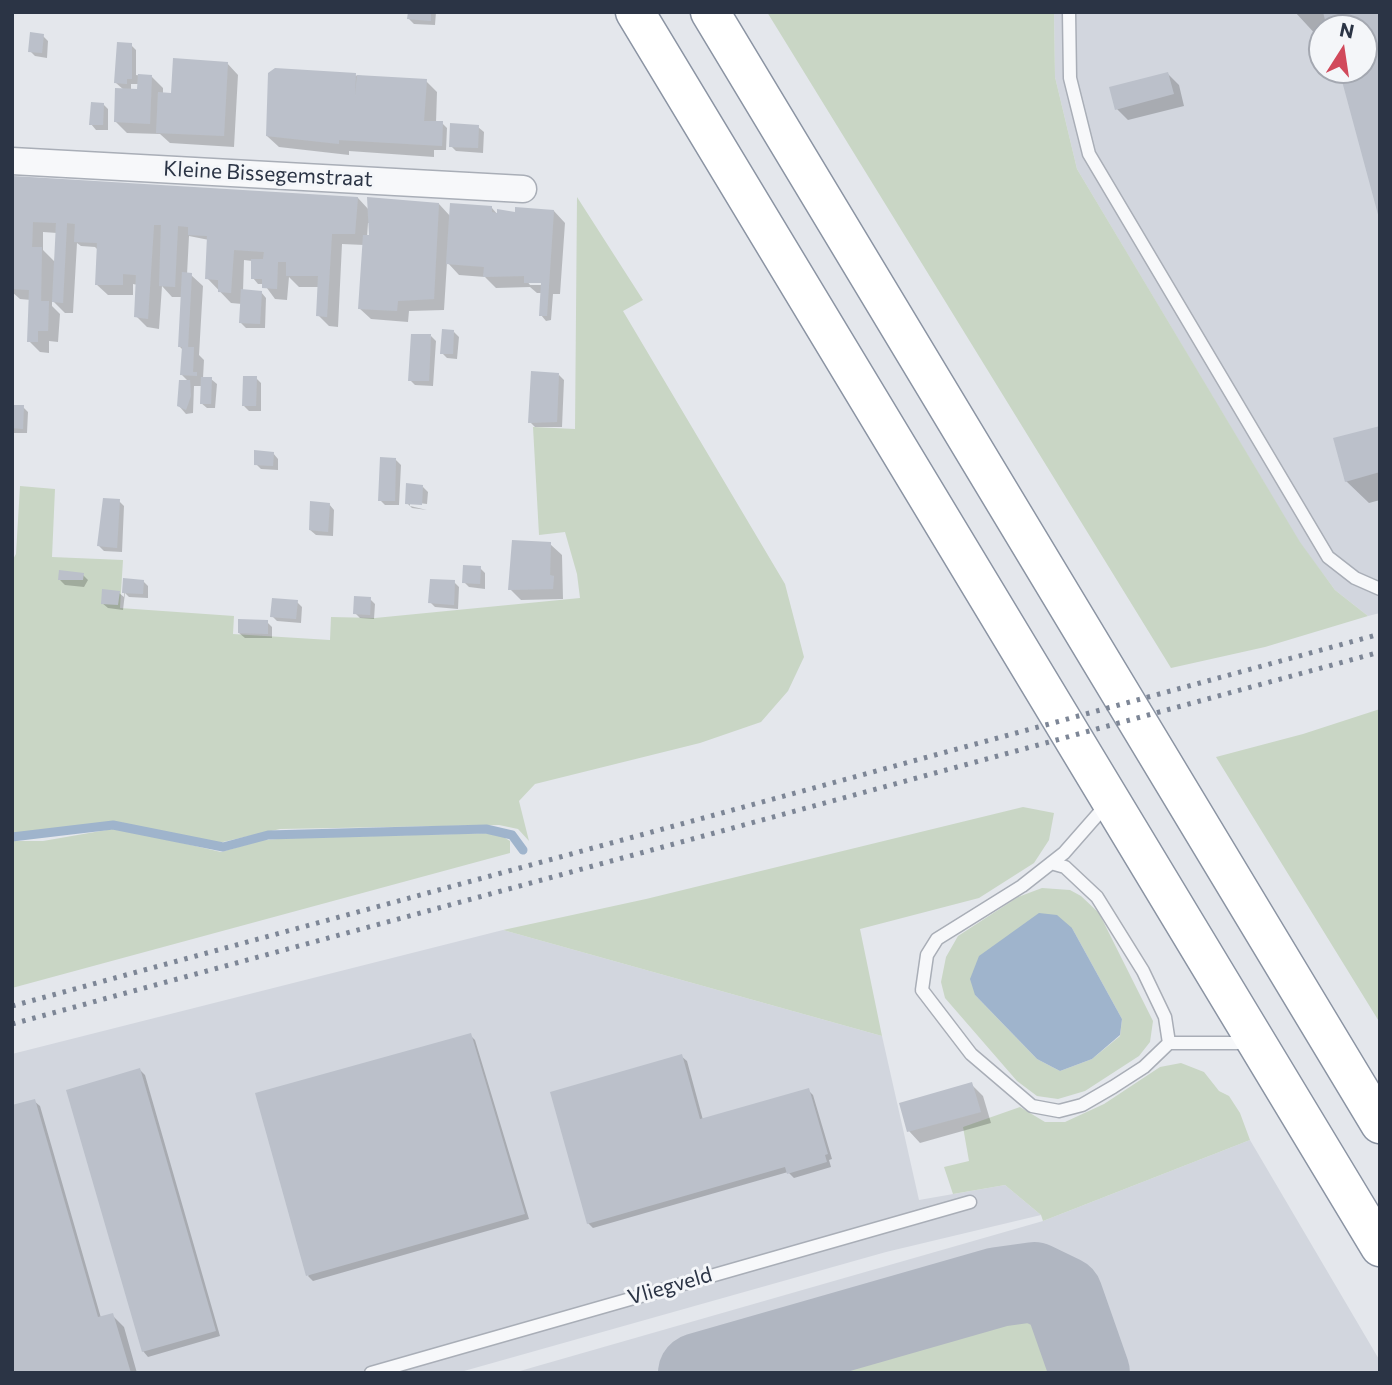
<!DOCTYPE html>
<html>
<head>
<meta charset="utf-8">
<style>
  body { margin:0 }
  #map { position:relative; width:1392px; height:1385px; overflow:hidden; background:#e4e7ec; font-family:Commissioner,sans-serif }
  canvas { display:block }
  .frame { position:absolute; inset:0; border:14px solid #2b3445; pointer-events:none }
  .north { position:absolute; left:1308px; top:14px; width:70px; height:70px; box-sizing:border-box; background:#f4f6f9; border:2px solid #a4a8b1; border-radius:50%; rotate:12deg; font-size:19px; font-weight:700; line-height:28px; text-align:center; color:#2b3445 }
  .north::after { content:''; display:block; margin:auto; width:24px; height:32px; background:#d1495b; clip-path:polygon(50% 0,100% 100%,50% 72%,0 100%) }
</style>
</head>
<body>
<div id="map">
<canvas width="1392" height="1385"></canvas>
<div class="frame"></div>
<div class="north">N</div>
</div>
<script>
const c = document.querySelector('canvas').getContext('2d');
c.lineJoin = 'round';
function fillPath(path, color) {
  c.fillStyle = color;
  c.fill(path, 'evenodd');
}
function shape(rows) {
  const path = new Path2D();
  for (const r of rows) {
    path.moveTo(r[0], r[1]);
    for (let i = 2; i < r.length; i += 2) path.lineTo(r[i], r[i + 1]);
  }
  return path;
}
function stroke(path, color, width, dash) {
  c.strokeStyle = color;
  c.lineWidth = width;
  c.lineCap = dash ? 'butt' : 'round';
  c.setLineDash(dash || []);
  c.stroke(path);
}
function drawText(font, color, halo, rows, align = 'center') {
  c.font = font + ' Commissioner,sans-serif';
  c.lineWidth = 6;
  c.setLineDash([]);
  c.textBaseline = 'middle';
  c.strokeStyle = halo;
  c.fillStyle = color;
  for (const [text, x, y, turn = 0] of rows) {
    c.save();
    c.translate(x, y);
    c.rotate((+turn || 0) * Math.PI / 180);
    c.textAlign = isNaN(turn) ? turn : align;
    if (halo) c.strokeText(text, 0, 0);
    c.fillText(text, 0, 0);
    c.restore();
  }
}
fillPath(shape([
  [1054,12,1380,12,1380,613,1368,616,1335,590,1300,543,1077,169,1055,77],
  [1322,28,1364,28,1364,70,1322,70],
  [503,930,882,1036,919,1200,1005,1185,1041,1215,886,1252,457,1373,12,1373,12,1054],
  [1250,1140,1380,1361,1380,1373,513,1373,1043,1221]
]), '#d2d6de');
fillPath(shape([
  [767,12,1054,12,1055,77,1077,169,1300,542,1335,590,1368,616,1265,647,1171,668],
  [577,197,643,300,623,311,785,584,804,657,788,691,761,722,700,743,535,784,519,801,529,841,518,829,499,825,280,829,214,844,119,822,44,833,12,834,12,561,16,554,20,486,55,489,52,557,123,560,120,608,234,616,233,634,330,640,331,617,375,618,580,598,577,574,565,532,539,535,533,427,575,429],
  [1380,709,1380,1023,1216,757,1303,734],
  [1023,807,1054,813,1049,840,1034,863,979,898,860,929,882,1036,503,930,646,899],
  [118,828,221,852,263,840,293,838,497,833,510,841,510,853,12,988,12,841,43,841],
  [1042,888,1070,890,1081,896,1099,913,1153,1021,1150,1042,1139,1056,1085,1091,1058,1099,1037,1096,1017,1081,945,998,941,982,946,957,958,936,1018,897],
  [1072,928,1122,1019,1120,1036,1092,1059,1060,1071,1037,1059,975,995],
  [1181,1063,1204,1072,1219,1091,1229,1096,1240,1113,1250,1140,1043,1221,1041,1215,1005,1185,953,1194,944,1167,969,1161,963,1127,1020,1107,1045,1122,1065,1122,1104,1104,1160,1067],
  [993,1314,1015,1315,1034,1320,1048,1336,1059,1373,791,1373]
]), '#c9d6c5');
fillPath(shape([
  [1039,913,1057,915,1072,928,1122,1019,1120,1035,1092,1059,1060,1071,1037,1059,975,995,970,979,979,956]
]), '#9fb4cc');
fillPath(shape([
  [410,12,436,12,435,25,414,24,409,19],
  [1295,12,1380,12,1380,219,1340,70,1364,70,1364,28,1322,28,1322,37,1319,38],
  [43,36,48,41,47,58,35,56,30,51],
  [131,45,136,50,136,75,152,77,163,88,163,94,173,95,227,63,238,75,234,147,170,143,160,134,127,133,115,121,124,90,116,83],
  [131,84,139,84,139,91,131,91],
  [275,69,426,81,437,92,436,123,442,123,447,128,446,150,434,150,434,157,349,151,349,155,279,147,267,136],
  [1168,74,1179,85,1184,106,1128,120,1117,109],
  [103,104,108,109,108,130,96,130,91,124],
  [478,127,484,132,483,153,456,151,451,146],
  [12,196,358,198,369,210,439,204,451,217,492,208,498,215,516,214,516,209,554,211,565,223,560,294,553,294,551,320,546,321,541,315,542,293,537,293,530,287,496,288,485,277,459,275,447,262,444,310,409,311,408,322,371,319,359,308,364,245,342,244,338,327,329,326,318,315,319,287,299,287,289,277,287,300,275,299,264,284,258,284,253,278,252,261,244,260,243,291,261,292,266,298,265,328,246,328,241,323,242,304,231,303,207,278,209,240,189,236,187,275,191,275,203,286,199,355,204,360,203,378,211,379,217,384,215,408,207,408,201,403,202,386,194,386,193,413,186,414,179,406,189,382,182,375,183,350,179,346,182,297,172,297,162,286,159,329,147,327,136,316,138,285,133,284,133,295,108,295,96,284,99,251,95,247,81,246,77,243,73,313,65,313,52,300,52,306,60,314,58,342,49,341,49,353,40,352,29,341,31,300,20,299,12,292],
  [368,223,370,223,371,237,367,237],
  [43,232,57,233,56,263,43,250],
  [527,281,543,282,543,285,530,285],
  [454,332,459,337,457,359,447,358,442,353],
  [431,336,436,341,433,386,415,385,410,380],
  [559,375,564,380,562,427,535,427,530,422],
  [256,378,261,383,261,411,249,411,244,406],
  [12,407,23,407,28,412,27,433,12,433],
  [1380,428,1380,500,1369,503,1346,481],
  [273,453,278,459,278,470,261,469,256,464],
  [395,459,401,465,399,505,385,505,380,500],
  [423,487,428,492,427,504,410,502,410,506,427,510,412,508,407,503],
  [119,501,124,506,122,552,104,551,99,546],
  [329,504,334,510,333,536,316,535,310,530],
  [550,544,562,555,563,599,521,600,510,589],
  [480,568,485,573,485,589,469,587,464,582],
  [83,575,88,580,84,587,65,585,60,580],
  [125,580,143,581,148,586,148,598,129,597,125,593,123,610,108,608,102,603,119,593,124,597],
  [454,582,459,587,458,609,435,607,430,602],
  [370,599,375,604,374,619,360,618,355,613],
  [297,602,302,607,301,623,277,621,272,616],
  [267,622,272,627,272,638,245,638,239,633],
  [470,1035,475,1040,529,1219,313,1281,308,1276],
  [681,1056,687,1061,703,1120,808,1090,813,1095,832,1159,829,1160,831,1167,794,1178,788,1172,593,1228,588,1223],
  [140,1070,145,1075,220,1336,148,1357,143,1351],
  [971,1084,983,1096,991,1123,920,1143,909,1131],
  [34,1101,40,1106,101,1318,112,1315,124,1327,137,1373,12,1373]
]), '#0003');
stroke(shape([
  [12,837,113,825,223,847,268,835,486,829,512,835,523,850]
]), '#9fb4cc', 9);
stroke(shape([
  [698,1373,998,1287,1034,1282,1063,1296,1090,1373]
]), '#b0b6c1', 80);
fillPath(shape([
  [408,12,431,12,431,21,407,19],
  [1323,12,1380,12,1380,222,1339,70,1364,70,1364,28,1327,28],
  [30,32,44,34,42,53,28,52],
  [117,42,132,43,132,79,127,79,127,84,114,83],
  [173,58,228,62,224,136,156,133,158,92,171,93],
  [275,68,356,73,355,96,357,75,427,79,424,121,443,121,442,146,339,140,339,144,266,136,268,73],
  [1168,72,1174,94,1115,110,1109,87],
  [138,74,152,75,150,124,114,122,115,88,137,89],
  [91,102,104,103,103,125,89,125],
  [450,123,479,125,478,148,449,147],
  [13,176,358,197,355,234,332,234,327,317,316,316,318,276,286,276,286,262,278,262,277,289,262,288,262,279,251,279,251,259,263,259,264,252,234,250,231,293,218,292,218,280,205,279,207,236,188,235,188,227,178,226,175,287,159,286,161,225,154,225,148,319,134,317,136,275,123,274,123,285,95,285,97,243,74,242,75,224,67,223,63,303,52,302,56,223,33,222,32,247,42,247,41,301,49,301,48,331,38,331,38,342,27,342,29,290,12,289],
  [367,197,439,203,434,299,398,301,397,311,358,309,363,235,369,235],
  [450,203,492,206,492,212,497,213,497,209,515,212,515,207,554,210,547,316,539,316,541,283,524,283,524,276,483,277,484,267,446,264],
  [182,272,192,273,188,347,194,347,193,372,197,372,197,376,180,375,182,347,178,347],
  [241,289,262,291,260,324,239,323],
  [442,329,454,330,453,354,440,354],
  [411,334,431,334,429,381,408,381],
  [531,371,559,373,557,422,528,423],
  [243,376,257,376,256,406,242,406],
  [201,377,212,377,211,404,200,404],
  [179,380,190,380,191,396,186,410,177,406],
  [12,405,24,405,23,429,12,428],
  [1380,426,1380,472,1345,482,1333,438],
  [254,450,274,452,273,466,254,465],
  [380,457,396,458,395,501,378,501],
  [406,483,423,485,422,505,405,504],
  [103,498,120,499,117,548,97,546],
  [310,501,330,503,328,532,309,530],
  [512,540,551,542,550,575,554,576,553,589,508,590],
  [463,565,481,566,480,584,462,583],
  [59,570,84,573,83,580,58,580],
  [123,578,144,580,143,594,122,593],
  [430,579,455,580,454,605,428,603],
  [102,589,120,591,118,605,101,604],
  [354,596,371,597,370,615,353,614],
  [272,598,298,600,296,619,270,617],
  [238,619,268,620,268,634,238,633],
  [471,1033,525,1214,306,1276,255,1093],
  [682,1054,700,1119,809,1088,828,1154,825,1155,827,1162,787,1174,785,1167,587,1224,550,1092],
  [140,1068,216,1331,142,1352,66,1090],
  [972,1082,981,1112,907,1132,899,1103],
  [35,1099,98,1317,113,1313,131,1373,12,1373,12,1105]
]), '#bbc0ca');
const service = shape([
  [1069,12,1070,78,1089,154,1328,557,1355,578,1380,589],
  [1051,863,1065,867,1097,897,1143,971,1165,1017,1169,1043,1144,1067,1113,1087,1082,1105,1059,1111,1032,1106,971,1054,922,990,927,955,937,939,1022,886,1064,853,1107,804],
  [1169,1043,1249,1043],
  [371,1373,970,1202]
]);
const minor = shape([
  [12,161,523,189]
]);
const motorway = shape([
  [635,12,1380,1247],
  [710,12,1380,1124]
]);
stroke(service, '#a9aeb7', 15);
stroke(minor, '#a9aeb7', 29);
stroke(motorway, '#8b94a3', 41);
stroke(service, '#f7f8fa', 12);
stroke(minor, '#f7f8fa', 26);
stroke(motorway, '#fff', 38);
stroke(shape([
  [12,1006,1380,634],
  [12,1024,1380,652]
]), '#7d8696', 5, [3.5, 7]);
drawText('21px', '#2b3445', '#f4f6f9', [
  ["Kleine Bissegemstraat",268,174,3],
  ["Vliegveld",670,1286,-16]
]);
</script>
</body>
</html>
